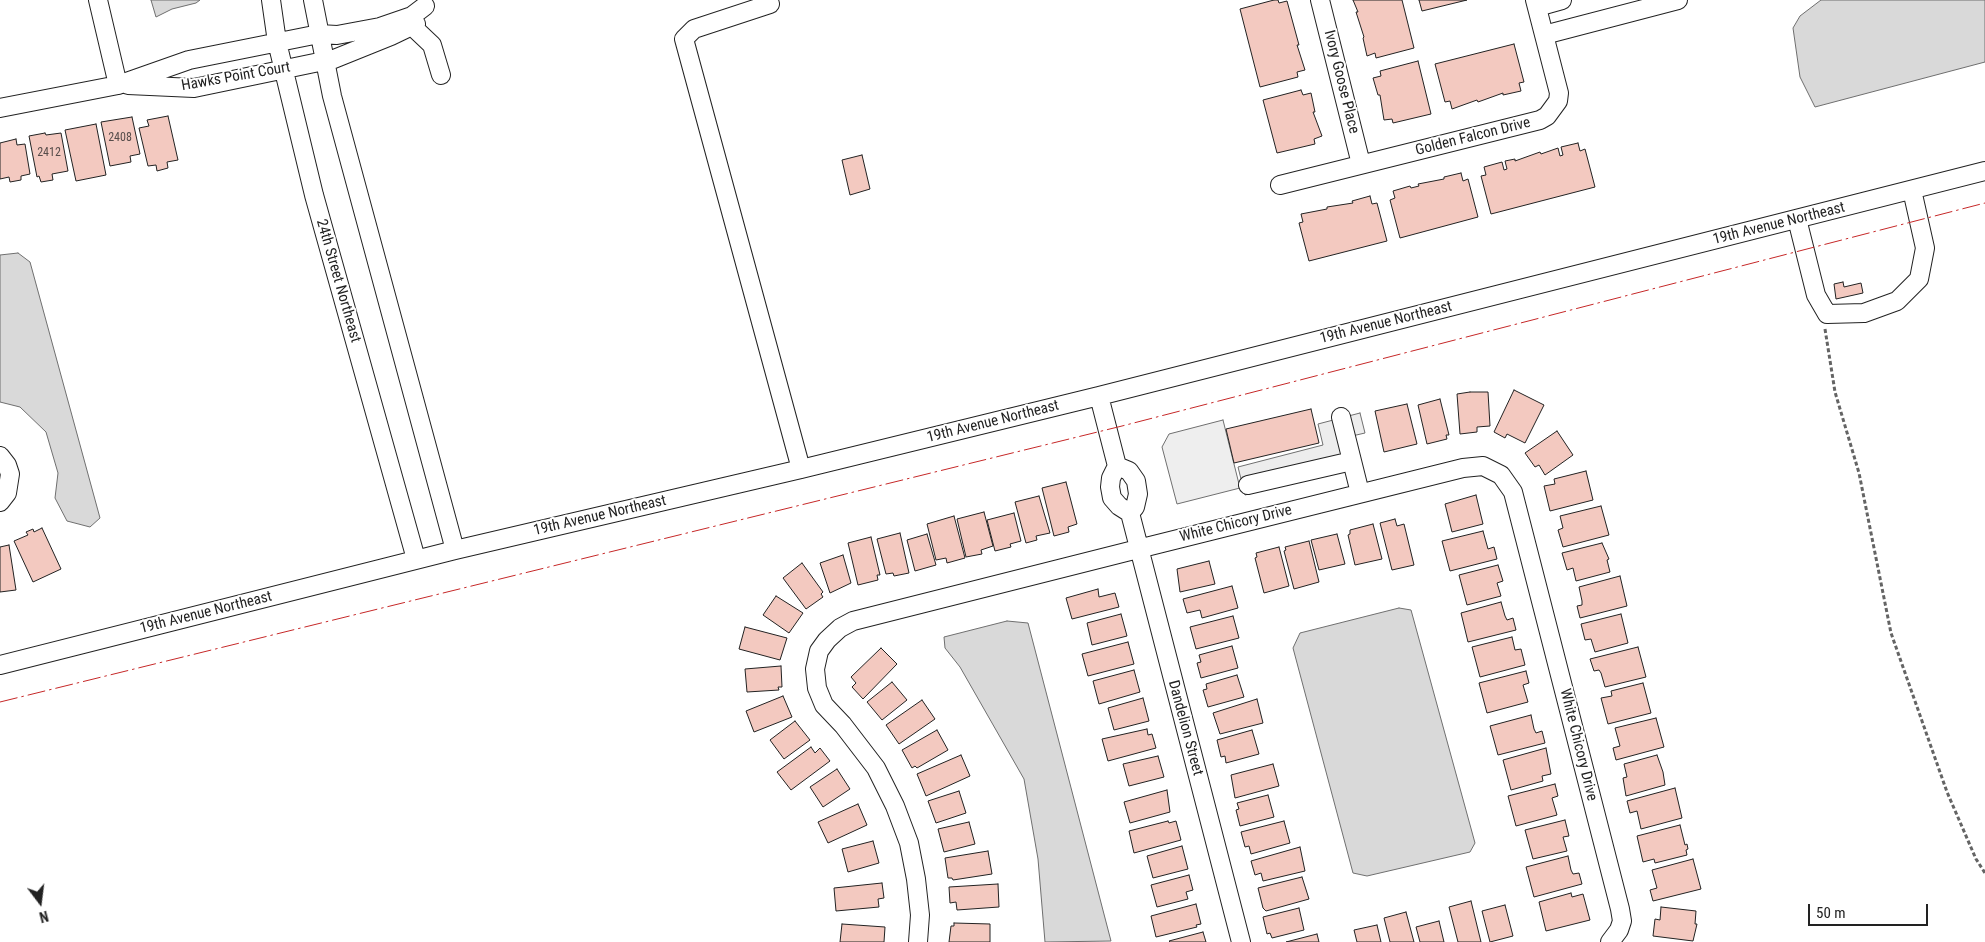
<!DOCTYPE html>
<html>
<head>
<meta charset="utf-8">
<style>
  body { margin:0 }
  #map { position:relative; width:1985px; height:942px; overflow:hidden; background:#fff; font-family:"Roboto Condensed",sans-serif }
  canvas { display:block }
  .north { position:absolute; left:15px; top:877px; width:50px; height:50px; -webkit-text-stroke:4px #fff; paint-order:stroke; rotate:165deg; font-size:14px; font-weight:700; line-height:20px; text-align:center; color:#222 }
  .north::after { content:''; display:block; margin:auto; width:18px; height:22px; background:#222; clip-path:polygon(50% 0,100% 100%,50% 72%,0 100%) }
  .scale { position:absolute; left:1808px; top:904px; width:120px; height:22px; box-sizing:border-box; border:2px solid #222; border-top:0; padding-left:6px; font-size:15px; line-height:18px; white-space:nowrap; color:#222; -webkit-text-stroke:4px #fff; paint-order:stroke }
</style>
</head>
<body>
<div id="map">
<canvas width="1985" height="942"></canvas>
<div class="north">N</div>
<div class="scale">50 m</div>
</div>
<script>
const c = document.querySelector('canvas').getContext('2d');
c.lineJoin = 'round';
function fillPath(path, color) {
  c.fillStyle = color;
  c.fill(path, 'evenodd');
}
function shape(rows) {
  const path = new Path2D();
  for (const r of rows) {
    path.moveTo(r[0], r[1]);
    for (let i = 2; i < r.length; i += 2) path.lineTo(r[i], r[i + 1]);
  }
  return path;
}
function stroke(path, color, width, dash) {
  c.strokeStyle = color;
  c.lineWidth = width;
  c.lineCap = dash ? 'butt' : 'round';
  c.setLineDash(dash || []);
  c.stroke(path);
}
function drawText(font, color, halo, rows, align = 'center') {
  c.font = font + ' "Roboto Condensed",sans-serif';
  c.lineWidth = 4;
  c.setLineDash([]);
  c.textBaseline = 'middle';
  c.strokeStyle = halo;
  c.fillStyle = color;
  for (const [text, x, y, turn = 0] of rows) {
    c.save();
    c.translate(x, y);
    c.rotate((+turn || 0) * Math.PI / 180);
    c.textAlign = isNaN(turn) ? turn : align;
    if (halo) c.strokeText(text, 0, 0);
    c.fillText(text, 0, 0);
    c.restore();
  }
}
const green = shape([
  [1223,420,1240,488,1177,504,1162,447,1169,434,1223,420]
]);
fillPath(green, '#eee');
stroke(green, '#6f6f6f', 1);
const parking = shape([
  [1360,413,1365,433,1352,436,1360,465,1245,495,1238,467,1323,445,1318,424,1360,413]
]);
fillPath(parking, '#ededed');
stroke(parking, '#6f6f6f', 1);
const water = shape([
  [151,0,200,0,196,3,172,9,156,17,151,0],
  [1821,0,1985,0,1985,62,1815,107,1800,77,1793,28,1800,16,1821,0],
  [18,253,30,262,100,518,90,527,67,521,55,498,58,473,46,432,20,407,0,402,0,255,18,253],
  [1399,608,1411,610,1475,843,1470,852,1367,876,1353,873,1293,648,1300,633,1399,608],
  [1007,621,1028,623,1111,941,1045,942,1038,859,1024,779,960,667,945,648,944,637,1007,621]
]);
fillPath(water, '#d9d9d9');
stroke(water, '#6f6f6f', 1);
const building = shape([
  [1274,0,1278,0,1279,3,1287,1,1299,45,1297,45,1305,70,1297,72,1298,77,1260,87,1240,9,1274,0],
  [1353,0,1402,0,1414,48,1376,58,1375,53,1367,56,1363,38,1364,37,1356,12,1358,12,1353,0],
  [1419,0,1467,0,1422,11,1419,0],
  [1514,44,1524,82,1519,83,1521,91,1503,95,1503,93,1478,102,1477,100,1452,109,1450,101,1445,102,1435,64,1514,44],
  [1418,61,1431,114,1393,123,1392,119,1384,120,1380,95,1378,95,1373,78,1381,76,1380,71,1418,61],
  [1301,90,1303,95,1311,93,1315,112,1313,112,1322,136,1314,139,1315,144,1277,153,1263,100,1301,90],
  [168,116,178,160,167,162,168,168,157,171,156,165,148,166,139,128,149,126,147,120,168,116],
  [132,117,140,154,130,156,131,162,110,166,101,122,132,117],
  [96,124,106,175,76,181,65,130,96,124],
  [45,133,46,135,61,133,68,171,52,174,53,180,41,182,39,176,37,177,29,136,45,133],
  [16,139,17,145,25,144,30,174,21,176,21,180,10,182,9,177,0,179,0,143,16,139],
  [1578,143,1580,151,1585,149,1595,187,1491,214,1481,176,1486,175,1484,167,1502,162,1504,170,1507,169,1505,161,1515,159,1515,161,1540,152,1541,154,1558,148,1560,156,1563,155,1561,147,1578,143],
  [862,155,870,189,850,195,842,160,862,155],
  [1461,173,1463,181,1468,179,1478,217,1400,238,1390,200,1395,198,1393,191,1410,186,1411,188,1419,186,1418,184,1444,179,1444,177,1461,173],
  [1370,196,1372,204,1377,203,1387,241,1309,261,1299,223,1303,222,1301,214,1327,209,1327,207,1353,203,1352,201,1370,196],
  [1843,282,1844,287,1861,283,1863,293,1836,299,1834,284,1843,282],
  [1514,390,1544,405,1525,443,1507,434,1505,438,1494,432,1514,390],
  [1470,392,1488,392,1490,426,1477,427,1477,432,1460,434,1457,394,1470,392],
  [1440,399,1449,435,1446,435,1447,439,1427,444,1418,405,1440,399],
  [1407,404,1417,444,1384,452,1375,411,1407,404],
  [1311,409,1319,443,1234,463,1226,429,1311,409],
  [1557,431,1573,455,1545,475,1539,465,1535,467,1525,453,1557,431],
  [1586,471,1593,500,1550,511,1544,486,1555,484,1554,479,1586,471],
  [1066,482,1077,524,1068,527,1069,532,1054,536,1042,488,1066,482],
  [1476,495,1483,524,1452,532,1445,504,1476,495],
  [1039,496,1050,533,1036,536,1037,540,1026,543,1015,502,1039,496],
  [1601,506,1609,535,1563,547,1558,530,1563,528,1560,516,1601,506],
  [984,512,993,546,981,550,982,554,966,557,957,519,984,512],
  [1014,513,1021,541,1010,544,1011,547,995,551,987,520,1014,513],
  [954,516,965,558,947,563,946,558,936,560,927,524,954,516],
  [1395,519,1397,526,1404,524,1414,565,1392,570,1380,523,1395,519],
  [1373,524,1382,559,1355,565,1348,535,1350,534,1350,530,1373,524],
  [42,528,61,569,33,582,14,541,28,535,26,532,33,529,34,532,42,528],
  [1483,531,1488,549,1494,547,1497,559,1450,571,1442,541,1483,531],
  [900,533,909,573,894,576,893,573,886,574,877,539,900,533],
  [927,534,936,565,915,571,907,540,927,534],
  [1337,534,1345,564,1319,570,1311,540,1337,534],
  [871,537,880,575,877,575,878,580,858,585,848,543,871,537],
  [1309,541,1319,582,1294,589,1284,551,1286,550,1285,547,1309,541],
  [1602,543,1609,559,1607,560,1610,572,1576,581,1573,568,1567,570,1562,553,1602,543],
  [9,545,16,590,0,592,0,547,9,545],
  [1279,547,1289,586,1264,593,1255,558,1257,557,1256,553,1279,547],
  [843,555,851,583,830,593,820,563,843,555],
  [1209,561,1215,584,1180,592,1177,569,1209,561],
  [802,563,823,592,821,594,823,597,806,609,783,578,802,563],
  [1498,565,1503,581,1497,583,1501,596,1467,605,1459,575,1498,565],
  [1620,576,1627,606,1580,618,1577,606,1582,605,1582,601,1579,587,1620,576],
  [1232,586,1238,608,1202,618,1200,610,1187,613,1183,599,1232,586],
  [1098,589,1099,597,1115,593,1119,607,1072,619,1066,598,1098,589],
  [776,596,803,613,789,633,763,615,776,596],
  [1501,602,1505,616,1507,620,1513,618,1516,630,1468,642,1461,613,1501,602],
  [1121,614,1127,636,1092,645,1087,623,1121,614],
  [1621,614,1628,643,1595,652,1591,639,1585,640,1581,624,1621,614],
  [1233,616,1239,638,1196,649,1190,627,1233,616],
  [745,627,787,638,780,660,739,649,745,627],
  [1512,637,1515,650,1521,649,1525,665,1480,677,1472,647,1512,637],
  [1128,642,1134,664,1088,676,1082,654,1128,642],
  [1232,646,1238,668,1201,678,1197,663,1201,662,1199,655,1232,646],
  [1638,647,1646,677,1605,687,1601,673,1599,670,1594,671,1590,659,1638,647],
  [881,648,897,664,863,699,852,687,856,683,851,677,881,648],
  [781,666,782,687,778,687,779,690,747,692,745,669,781,666],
  [1134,670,1140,692,1099,704,1093,681,1134,670],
  [1526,671,1529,683,1523,685,1528,702,1487,713,1479,683,1526,671],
  [1237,675,1244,697,1208,707,1203,690,1207,689,1206,684,1237,675],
  [892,682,907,700,882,720,867,702,892,682],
  [1643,683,1651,713,1608,724,1601,698,1612,696,1611,691,1643,683],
  [783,696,792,717,754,732,746,711,783,696],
  [1143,698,1149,721,1114,730,1108,708,1143,698],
  [1257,699,1263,723,1220,734,1213,713,1257,699],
  [922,700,935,719,899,744,886,725,922,700],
  [1531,715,1534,729,1536,733,1542,731,1545,743,1498,755,1490,726,1531,715],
  [1656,718,1664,747,1616,760,1613,748,1620,746,1615,728,1656,718],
  [795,721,810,740,784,759,770,740,795,721],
  [1147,729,1148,735,1152,734,1156,748,1108,761,1102,739,1147,729],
  [937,730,948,750,917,768,915,766,912,768,902,750,937,730],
  [1252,730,1259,754,1226,763,1225,756,1221,757,1217,740,1252,730],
  [811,747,815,753,820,748,830,761,791,790,777,772,811,747],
  [1546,748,1551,774,1542,776,1543,781,1511,790,1503,760,1546,748],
  [961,755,970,776,926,796,917,774,961,755],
  [1657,755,1663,772,1665,785,1626,796,1623,778,1627,777,1624,764,1657,755],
  [1158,756,1164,777,1129,786,1123,764,1158,756],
  [1273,764,1279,786,1235,798,1231,775,1273,764],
  [837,769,850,789,823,807,810,787,837,769],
  [1555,784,1558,796,1552,798,1557,815,1516,826,1508,796,1555,784],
  [1675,788,1682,818,1641,829,1637,811,1630,813,1627,801,1675,788],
  [1167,790,1170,812,1130,823,1124,802,1167,790],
  [959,791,966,813,936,823,928,801,959,791],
  [1268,795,1274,817,1240,826,1236,810,1239,809,1237,803,1268,795],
  [858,804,867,825,828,843,818,822,858,804],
  [1565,820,1569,836,1563,837,1567,851,1533,859,1525,830,1565,820],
  [1168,821,1169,823,1176,821,1181,840,1134,853,1129,831,1168,821],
  [1284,821,1290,843,1251,854,1249,846,1245,847,1241,832,1284,821],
  [969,822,975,844,944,852,938,829,969,822],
  [1680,825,1685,845,1687,844,1688,849,1686,850,1687,855,1655,863,1654,859,1643,862,1637,836,1680,825],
  [873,841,879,863,848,872,842,849,873,841],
  [1182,846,1188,869,1153,878,1147,856,1182,846],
  [1300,847,1305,871,1263,881,1261,873,1255,875,1251,861,1300,847],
  [988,851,992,874,953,880,952,878,948,878,945,858,988,851],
  [1568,856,1571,870,1573,874,1579,873,1582,884,1534,897,1526,867,1568,856],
  [1693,859,1701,889,1653,901,1650,890,1657,888,1652,870,1693,859],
  [1189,875,1193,890,1186,892,1188,899,1157,907,1151,885,1189,875],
  [1302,877,1309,899,1266,911,1263,908,1258,888,1302,877],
  [882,883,884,898,878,899,879,907,836,911,834,888,882,883],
  [998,884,999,907,957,910,956,902,950,903,949,887,998,884],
  [1571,893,1572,897,1583,894,1590,920,1546,931,1539,902,1571,893],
  [1471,901,1481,942,1458,942,1449,907,1471,901],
  [1196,904,1201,924,1196,925,1197,927,1156,937,1151,916,1196,904],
  [1505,905,1513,936,1490,942,1482,911,1505,905],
  [1661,907,1696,911,1695,924,1697,924,1693,941,1653,936,1655,919,1660,920,1661,907],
  [1299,908,1304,930,1272,938,1270,933,1267,934,1263,917,1299,908],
  [1406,912,1414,942,1390,942,1384,918,1406,912],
  [1439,921,1444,942,1420,942,1416,927,1439,921],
  [954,923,990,924,990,942,949,942,951,926,954,926,954,923],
  [842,924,885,927,884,942,840,942,842,924],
  [1377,925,1381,942,1357,942,1354,930,1377,925],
  [1203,932,1206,942,1170,942,1169,941,1203,932],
  [1317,934,1319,942,1286,942,1317,934]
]);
fillPath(building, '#f3c9c0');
stroke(building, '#222', 1);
const minor = shape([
  [98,0,118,85],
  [271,0,277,42,314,195,416,559],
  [313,0,332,96,455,550],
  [1320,0,1361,164],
  [770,4,694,29,684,39,801,469],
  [1537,7,1562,0],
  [413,27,432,45,441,75],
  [1544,35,1678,0],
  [324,63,391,36,416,24],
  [128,85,194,88,324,61],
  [0,108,118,85,189,60,319,34,337,35,380,27,412,16,425,6],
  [1280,185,1540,120,1547,116,1558,101,1559,93,1535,0],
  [1797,219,1816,295,1827,314,1864,313,1897,301,1919,279,1925,248,1912,190],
  [1099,396,1117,466,1111,478,1110,487,1112,498,1119,506,1130,513,1241,942],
  [1341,417,1360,493],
  [0,456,7,465,10,474,7,493,0,502],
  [1117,466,1129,471,1136,481,1138,494,1135,507,1130,513],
  [1248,485,1352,461],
  [0,665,455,550,801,469,1099,396,1985,171],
  [918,942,920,915,916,879,909,843,895,806,876,768,843,725,824,705,817,688,815,669,819,651,827,640,840,628,853,621,1138,549,1463,468,1483,466,1501,475,1513,492,1620,909,1622,921,1619,930,1610,942]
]);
stroke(minor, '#222', 20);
stroke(shape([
  [1825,329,1835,392,1859,473,1891,633,1947,792,1976,859,1985,873]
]), '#646464', 3, [4, 2.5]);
stroke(minor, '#fff', 18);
stroke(shape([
  [0,702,1122,426,1985,203]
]), '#c62828', 1, [18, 4, 2.5, 4]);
drawText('12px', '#564c4a', null, [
  ["2408",120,138],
  ["2412",49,153]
]);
drawText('15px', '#222', '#fff', [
  ["Hawks Point Court",236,77,-10],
  ["Ivory Goose Place",1341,82,76],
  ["Golden Falcon Drive",1473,137,-14],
  ["19th Avenue Northeast",1779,224,-14],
  ["24th Street Northeast",338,281,74],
  ["19th Avenue Northeast",1386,323,-14],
  ["19th Avenue Northeast",993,422,-14],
  ["19th Avenue Northeast",600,516,-13],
  ["White Chicory Drive",1236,524,-14],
  ["19th Avenue Northeast",206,613,-14],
  ["Dandelion Street",1185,728,75],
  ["White Chicory Drive",1578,745,76]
]);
</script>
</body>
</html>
